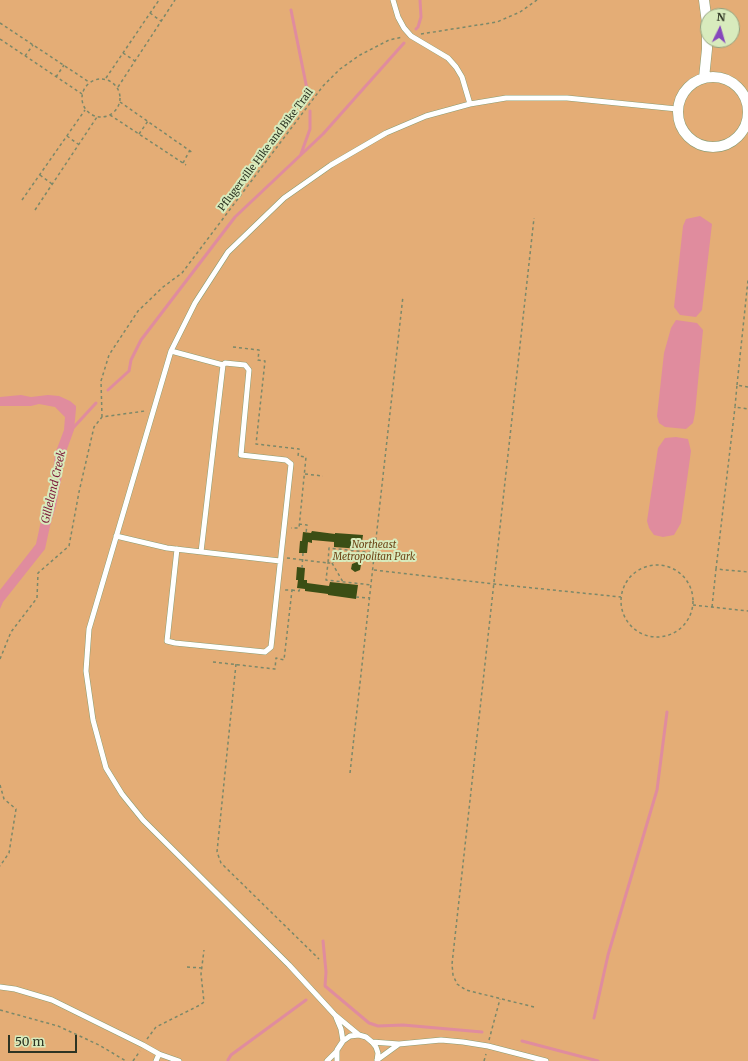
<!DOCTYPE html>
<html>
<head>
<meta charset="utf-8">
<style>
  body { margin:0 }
  #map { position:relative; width:748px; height:1061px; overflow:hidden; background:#cbdeb1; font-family:Merriweather,serif }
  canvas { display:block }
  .north { position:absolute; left:700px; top:8px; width:40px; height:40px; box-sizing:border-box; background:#d8ebbd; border:1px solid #94a27f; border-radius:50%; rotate:5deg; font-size:11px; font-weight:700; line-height:16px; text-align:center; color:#2d3423 }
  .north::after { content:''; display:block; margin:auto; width:14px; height:18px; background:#8647bc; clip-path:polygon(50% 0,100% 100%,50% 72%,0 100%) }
  .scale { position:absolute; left:8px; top:1035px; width:69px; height:18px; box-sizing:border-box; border:2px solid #2d3423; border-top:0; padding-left:5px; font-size:12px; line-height:14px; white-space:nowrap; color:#2d3423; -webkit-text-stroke:3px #d8ebbd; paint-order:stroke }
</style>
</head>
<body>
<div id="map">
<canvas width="748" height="1061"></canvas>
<div class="north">N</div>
<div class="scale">50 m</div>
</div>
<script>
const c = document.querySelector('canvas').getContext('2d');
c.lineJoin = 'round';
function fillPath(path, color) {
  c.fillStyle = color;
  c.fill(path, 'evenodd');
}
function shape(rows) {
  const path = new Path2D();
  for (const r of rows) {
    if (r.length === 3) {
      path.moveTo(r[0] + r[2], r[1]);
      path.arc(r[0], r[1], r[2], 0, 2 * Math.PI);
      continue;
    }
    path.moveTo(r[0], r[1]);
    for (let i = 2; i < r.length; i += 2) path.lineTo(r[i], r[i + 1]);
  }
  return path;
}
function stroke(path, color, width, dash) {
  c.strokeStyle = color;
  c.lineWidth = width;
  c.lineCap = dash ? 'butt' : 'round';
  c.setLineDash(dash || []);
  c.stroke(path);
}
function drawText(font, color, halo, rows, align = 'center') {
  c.font = font + ' Merriweather,serif';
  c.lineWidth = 4;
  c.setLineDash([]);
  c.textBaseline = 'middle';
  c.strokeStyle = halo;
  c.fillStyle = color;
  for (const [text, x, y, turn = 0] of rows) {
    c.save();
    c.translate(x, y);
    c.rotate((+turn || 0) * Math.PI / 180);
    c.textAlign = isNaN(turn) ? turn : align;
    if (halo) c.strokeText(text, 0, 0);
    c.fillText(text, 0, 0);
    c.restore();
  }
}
fillPath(shape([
  [0,0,748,0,748,1061,0,1061],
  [708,16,732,16,732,40,708,40]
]), '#e4ad76');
fillPath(shape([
  [700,216,712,224,702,310,696,317,680,315,674,307,683,226,686,219],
  [676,320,697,323,703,330,695,413,693,423,686,429,665,427,659,423,657,416,664,353,671,328],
  [21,395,31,397,48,395,59,396,70,401,76,406,76,409,74,430,63,460,62,475,56,506,50,526,45,549,3,602,0,609,0,590,36,544,41,521,50,497,55,454,64,430,65,417,55,407,39,404,31,406,0,406,0,397],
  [676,437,688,439,691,451,681,523,674,535,663,537,654,535,649,528,647,521,658,448,665,438]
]), '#e08c9e');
stroke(shape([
  [291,10,309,99],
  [416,29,418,27,421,17,420,0],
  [301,154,310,129,310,111],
  [108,390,129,371,131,360,141,340,235,217,323,134,404,43],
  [73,428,96,403],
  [323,941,326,972,325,986,369,1023,378,1026,403,1025,482,1032],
  [594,1018,608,955,657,790,667,712],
  [522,1041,598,1061],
  [228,1060,231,1055,306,1000]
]), '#e08c9e', 3);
fillPath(shape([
  [312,531,335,534,335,533,363,535,361,549,334,547,334,542,312,540,312,543,308,542,307,553,299,553,300,541,302,541,303,532,311,533],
  [357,562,361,565,360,570,355,572,351,569,352,564],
  [297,567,305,568,304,580,307,580,307,583,329,586,330,582,358,585,356,599,328,595,328,594,305,591,305,589,297,588,298,580,296,580]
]), '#3b4e15');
const service = shape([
  [393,0,398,17,404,28,411,36,448,58,456,67,462,77,470,104],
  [747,121,748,121],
  [171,351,223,365],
  [116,536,167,548,280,561],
  [177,549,167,641,175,643,265,652,271,647,291,464,286,460,241,455,249,370,245,365,225,363,223,365,201,552],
  [0,987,15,989,52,1000,143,1045,159,1054,179,1061],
  [336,1017,341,1029,343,1041],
  [359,1035,335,1015,289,965,143,820,122,794,106,768,93,720,86,671,89,629,171,351,195,303,228,252,284,198,331,165,386,133,426,116,470,104,506,98,567,98,677,109],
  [372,1042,399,1044,377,1060],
  [399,1044,441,1040,463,1042,488,1046,546,1061],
  [156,1061,159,1054],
  [327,1061,337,1051],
  [337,1061,337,1050,343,1041,350,1036,359,1035,366,1037,372,1042,376,1047,378,1053,377,1061]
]);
const minor = shape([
  [704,0,707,23,707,49,704,78],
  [713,112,35]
]);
stroke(service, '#8b9c72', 6);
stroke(minor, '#8b9c72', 11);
stroke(shape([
  [150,13,161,21],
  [0,23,89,82],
  [421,34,497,22,520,12,537,0],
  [0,39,82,94],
  [123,53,135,61],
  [25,56,33,45],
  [56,77,64,65],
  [106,78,159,0],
  [101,98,19],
  [118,87,175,0],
  [120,102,193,153],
  [110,115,186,165],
  [139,134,148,121],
  [67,136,78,144],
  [183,163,190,150],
  [40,175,52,184],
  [22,200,85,110],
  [35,210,97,117],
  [233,347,259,350,258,360,265,361,256,444,299,449,298,456,306,457,299,528,291,528],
  [737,385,748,280],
  [748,387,737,385,735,407,748,409],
  [102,417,101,381,109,355,138,311,163,287,182,273,323,86,340,69,360,55,389,40,403,37],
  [305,474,323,476],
  [299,524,307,525,306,533],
  [341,550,339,556,332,563,328,563,326,580,372,585],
  [287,558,328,563,329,548,375,553],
  [332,563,343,582],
  [657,601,36],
  [302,568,303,553],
  [716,569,735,407],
  [374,570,494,584,621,597],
  [292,590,299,591,300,588],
  [356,597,370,598],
  [693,605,748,611],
  [712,607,716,569,748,572],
  [0,659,11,632,37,598,38,573,69,546,79,492,94,427,102,417,145,411],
  [213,662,275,669,276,658,284,660,292,590,284,590],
  [236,664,217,852,221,863,319,959],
  [350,773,403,296],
  [0,785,4,799,16,809,9,853,0,866],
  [187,967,202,968],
  [534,1007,466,990,457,984,453,975,452,964,534,218],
  [0,1010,58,1026,99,1045,126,1061],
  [147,1039,156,1027,200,1005,204,1002,201,974,204,950],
  [489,1040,500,999],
  [133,1061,140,1051],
  [484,1061,486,1054]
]), '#7b8869', 1.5, [3, 3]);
stroke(service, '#fff', 5);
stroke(minor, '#fff', 10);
drawText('10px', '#2d3423', '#d8ebbd', [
  ["Pflugerville Hike and Bike Trail",266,150,-53]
]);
drawText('italic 10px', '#6e4618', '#d8ebbd', [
  ["Northeast",374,545],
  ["Metropolitan Park",374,557]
]);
drawText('italic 11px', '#7e1b3c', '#d8ebbd', [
  ["Gilleland Creek",54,487,-77]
]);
</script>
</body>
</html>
